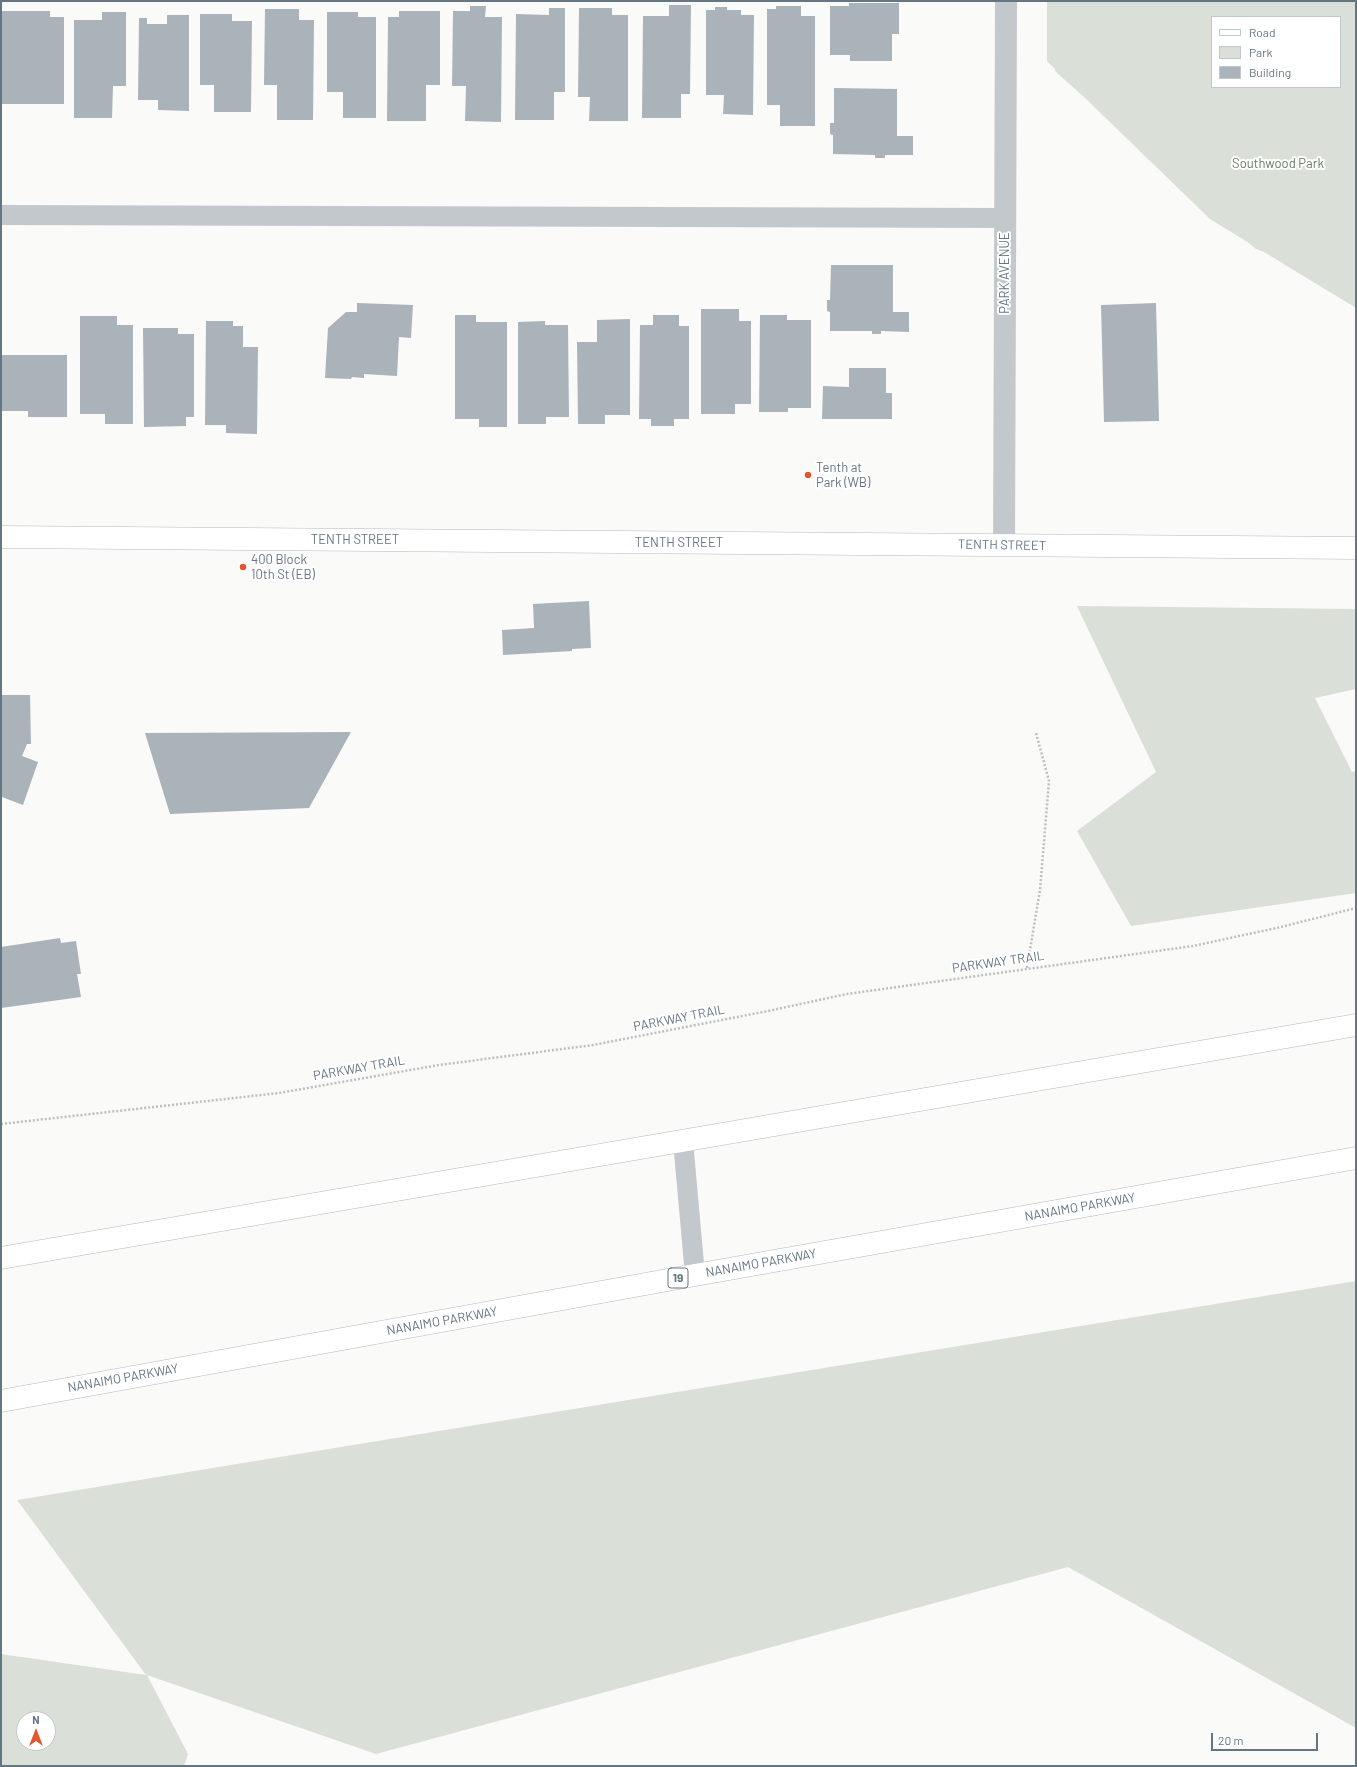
<!DOCTYPE html>
<html>
<head>
<meta charset="utf-8">
<style>
  body { margin:0 }
  #map { position:relative; width:1357px; height:1767px; overflow:hidden; background:#fafaf8; font-family:Barlow,sans-serif }
  canvas { display:block }
  .frame { position:absolute; inset:0; border:2px solid #657683; pointer-events:none }
  .legend { position:absolute; left:1211px; top:16px; width:130px; height:72px; box-sizing:border-box; background:#fff; border:1px solid #c1c8cd; margin:0; padding:5px 7px; list-style:none; font-size:12px; color:#657683 }
  .legend li { display:flex; align-items:center; gap:8px; height:20px }
  .legend b { width:20px; border:1px solid #c1c8cd }
  .north { position:absolute; left:16px; top:1711px; width:40px; height:40px; box-sizing:border-box; background:#fff; border:1px solid #c1c8cd; border-radius:50%; rotate:0deg; font-size:11px; font-weight:700; line-height:16px; text-align:center; color:#657683 }
  .north::after { content:''; display:block; margin:auto; width:14px; height:18px; background:#e4572e; clip-path:polygon(50% 0,100% 100%,50% 72%,0 100%) }
  .scale { position:absolute; left:1211px; top:1733px; width:107px; height:18px; box-sizing:border-box; border:2px solid #657683; border-top:0; padding-left:5px; font-size:12px; line-height:14px; white-space:nowrap; color:#657683; -webkit-text-stroke:3px #fff; paint-order:stroke }
</style>
</head>
<body>
<div id="map">
<canvas width="1357" height="1767"></canvas>
<div class="frame"></div>
<ul class="legend">
<li><b style="height:5px;background:#fff"></b>Road</li>
<li><b style="height:11px;background:#dadfd7"></b>Park</li>
<li><b style="height:11px;background:#aab3b9"></b>Building</li>
</ul>
<div class="north">N</div>
<div class="scale">20 m</div>
</div>
<script>
const c = document.querySelector('canvas').getContext('2d');
c.lineJoin = 'round';
function fillPath(path, color) {
  c.fillStyle = color;
  c.fill(path, 'evenodd');
}
function shape(rows) {
  const path = new Path2D();
  for (const r of rows) {
    path.moveTo(r[0], r[1]);
    for (let i = 2; i < r.length; i += 2) path.lineTo(r[i], r[i + 1]);
  }
  return path;
}
function stroke(path, color, width, dash) {
  c.strokeStyle = color;
  c.lineWidth = width;
  c.lineCap = dash ? 'butt' : 'round';
  c.setLineDash(dash || []);
  c.stroke(path);
}
function drawText(font, color, halo, rows, align = 'center') {
  c.font = font + ' Barlow,sans-serif';
  c.lineWidth = 4;
  c.setLineDash([]);
  c.textBaseline = 'middle';
  c.strokeStyle = halo;
  c.fillStyle = color;
  for (const [text, x, y, turn = 0] of rows) {
    c.save();
    c.translate(x, y);
    c.rotate((+turn || 0) * Math.PI / 180);
    c.textAlign = isNaN(turn) ? turn : align;
    if (halo) c.strokeText(text, 0, 0);
    c.fillText(text, 0, 0);
    c.restore();
  }
}
fillPath(shape([
  [1047,1,1356,1,1356,308,1264,252,1256,249,1249,243,1210,219,1084,97,1055,71,1055,69,1047,61],
  [1212,17,1340,17,1340,87,1212,87],
  [1077,606,1356,609,1356,689,1315,698,1352,772,1356,771,1356,893,1131,926,1077,831,1156,772],
  [1356,1281,1356,1728,1068,1567,376,1754,147,1675,188,1754,184,1766,1,1766,1,1654,146,1675,17,1500],
  [24,1719,48,1719,48,1743,24,1743]
]), '#dadfd7');
fillPath(shape([
  [849,3,899,3,899,34,892,34,892,61,850,61,850,55,830,55,830,6,849,6],
  [669,5,691,5,690,94,681,94,681,118,642,118,643,16,669,16],
  [470,6,486,6,485,17,502,17,501,122,465,121,466,86,452,86,453,11,470,11],
  [776,6,801,6,801,16,815,16,815,126,780,126,780,105,767,105,767,9,776,9],
  [715,7,727,7,727,10,741,10,741,15,754,15,753,115,723,114,724,95,706,95,706,10,715,10],
  [549,8,565,8,565,92,554,92,554,120,515,120,516,14,549,15],
  [579,8,612,8,612,15,628,15,628,121,589,121,590,97,578,97],
  [265,9,299,9,299,20,314,20,313,120,277,120,277,85,264,85],
  [1,11,50,11,50,17,64,17,64,104,1,104],
  [399,11,440,11,440,85,426,85,426,121,387,121,388,17,399,17],
  [102,12,126,12,126,86,113,86,112,118,74,118,74,20,102,20],
  [327,12,358,12,358,17,376,17,376,118,343,118,343,92,327,92],
  [200,14,232,14,232,21,252,21,251,112,214,112,214,85,200,85],
  [167,15,189,15,189,111,158,110,158,100,138,100,139,18,147,18,147,24,167,24],
  [834,88,897,89,897,136,913,136,913,155,885,155,885,158,875,158,875,155,833,154,833,135,830,134,830,123,834,123],
  [831,265,893,265,893,312,909,312,909,332,881,331,881,334,872,334,872,331,830,331,830,312,827,311,827,300,830,300],
  [357,303,413,305,411,338,399,337,397,376,364,374,364,378,352,377,351,379,325,378,328,328,346,312,357,312],
  [1156,303,1159,421,1104,422,1101,305],
  [701,309,739,309,739,321,751,321,751,404,735,404,735,414,701,414],
  [455,315,476,315,476,322,507,322,507,427,479,427,479,419,455,419],
  [653,315,679,315,679,326,689,326,689,419,674,419,674,426,651,426,651,419,639,419,640,325,653,325],
  [760,315,787,315,787,320,811,320,811,408,788,408,788,412,759,412],
  [80,316,117,316,117,325,133,325,133,424,105,424,105,414,80,414],
  [630,319,630,415,605,415,605,424,578,424,577,342,597,342,597,320],
  [206,321,233,321,233,326,243,326,243,347,258,347,257,434,226,433,226,425,205,425],
  [545,321,545,325,568,325,569,417,546,417,546,424,518,424,518,322],
  [143,328,178,328,178,334,194,334,194,417,186,417,186,426,144,427],
  [1,355,67,355,67,417,28,417,28,411,1,411],
  [849,368,886,368,886,393,892,393,892,419,822,419,823,386,849,387],
  [589,601,591,648,572,649,572,651,503,655,502,630,534,628,533,604],
  [1,695,30,695,31,744,27,744,22,756,38,762,23,805,2,797,1,801],
  [351,732,309,808,170,814,145,733],
  [60,938,61,943,76,941,81,974,77,974,81,997,1,1008,1,947]
]), '#aab3b9');
const secondary = shape([
  [1,537,1356,548]
]);
const highway = shape([
  [1,1258,1356,1025],
  [1,1401,695,1275,1356,1158]
]);
stroke(secondary, '#b3babf', 23);
stroke(highway, '#b4b9bd', 23);
stroke(shape([
  [1027,968,1040,890,1049,781,1036,733],
  [1,1124,279,1093,439,1065,593,1045,768,1011,847,994,1193,946,1281,927,1356,908]
]), '#bbbfc2', 2.5, [2, 2]);
stroke(shape([
  [1,215,1005,218],
  [683,1141,695,1275]
]), '#c3c8cc', 20);
stroke(shape([
  [1004,545,1006,1]
]), '#c3c8cc', 22);
stroke(secondary, '#fff', 22);
stroke(highway, '#fff', 22);
for (const [x, y, r, color] of [
  [808,475,4,"#e4572e"],
  [243,567,4,"#e4572e"]
]) {
  const dot = new Path2D();
  dot.arc(x, y, r, 0, 2 * Math.PI);
  c.fillStyle = color;
  c.fill(dot);
  stroke(dot, '#fff', 1.5);
}
for (const [x, y, w] of [
  [678,1278,20]
]) {
  const box = new Path2D();
  box.roundRect(x - w / 2, y - 10, w, 20, 3);
  c.fillStyle = '#fff';
  c.fill(box);
  stroke(box, '#657683', 1);
}
drawText('bold 12px', '#657683', null, [
  ["19",678,1278]
]);
drawText('13px', '#687a64', '#fff', [
  ["Southwood Park",1278,164]
]);
drawText('13px', '#657683', '#fff', [
  ["PARK AVENUE",1005,273,-90],
  ["TENTH STREET",355,540],
  ["TENTH STREET",679,543],
  ["TENTH STREET",1002,545,1],
  ["PARKWAY TRAIL",998,962,-8],
  ["PARKWAY TRAIL",679,1018,-11],
  ["PARKWAY TRAIL",359,1068,-10],
  ["NANAIMO PARKWAY",1080,1207,-10],
  ["NANAIMO PARKWAY",761,1263,-10],
  ["NANAIMO PARKWAY",442,1321,-10],
  ["NANAIMO PARKWAY",123,1378,-10]
]);
drawText('13px', '#657683', '#fff', [
  ["Tenth at",816,468],
  ["Park (WB)",816,483],
  ["400 Block",251,560],
  ["10th St (EB)",251,575]
], 'left');
</script>
</body>
</html>
